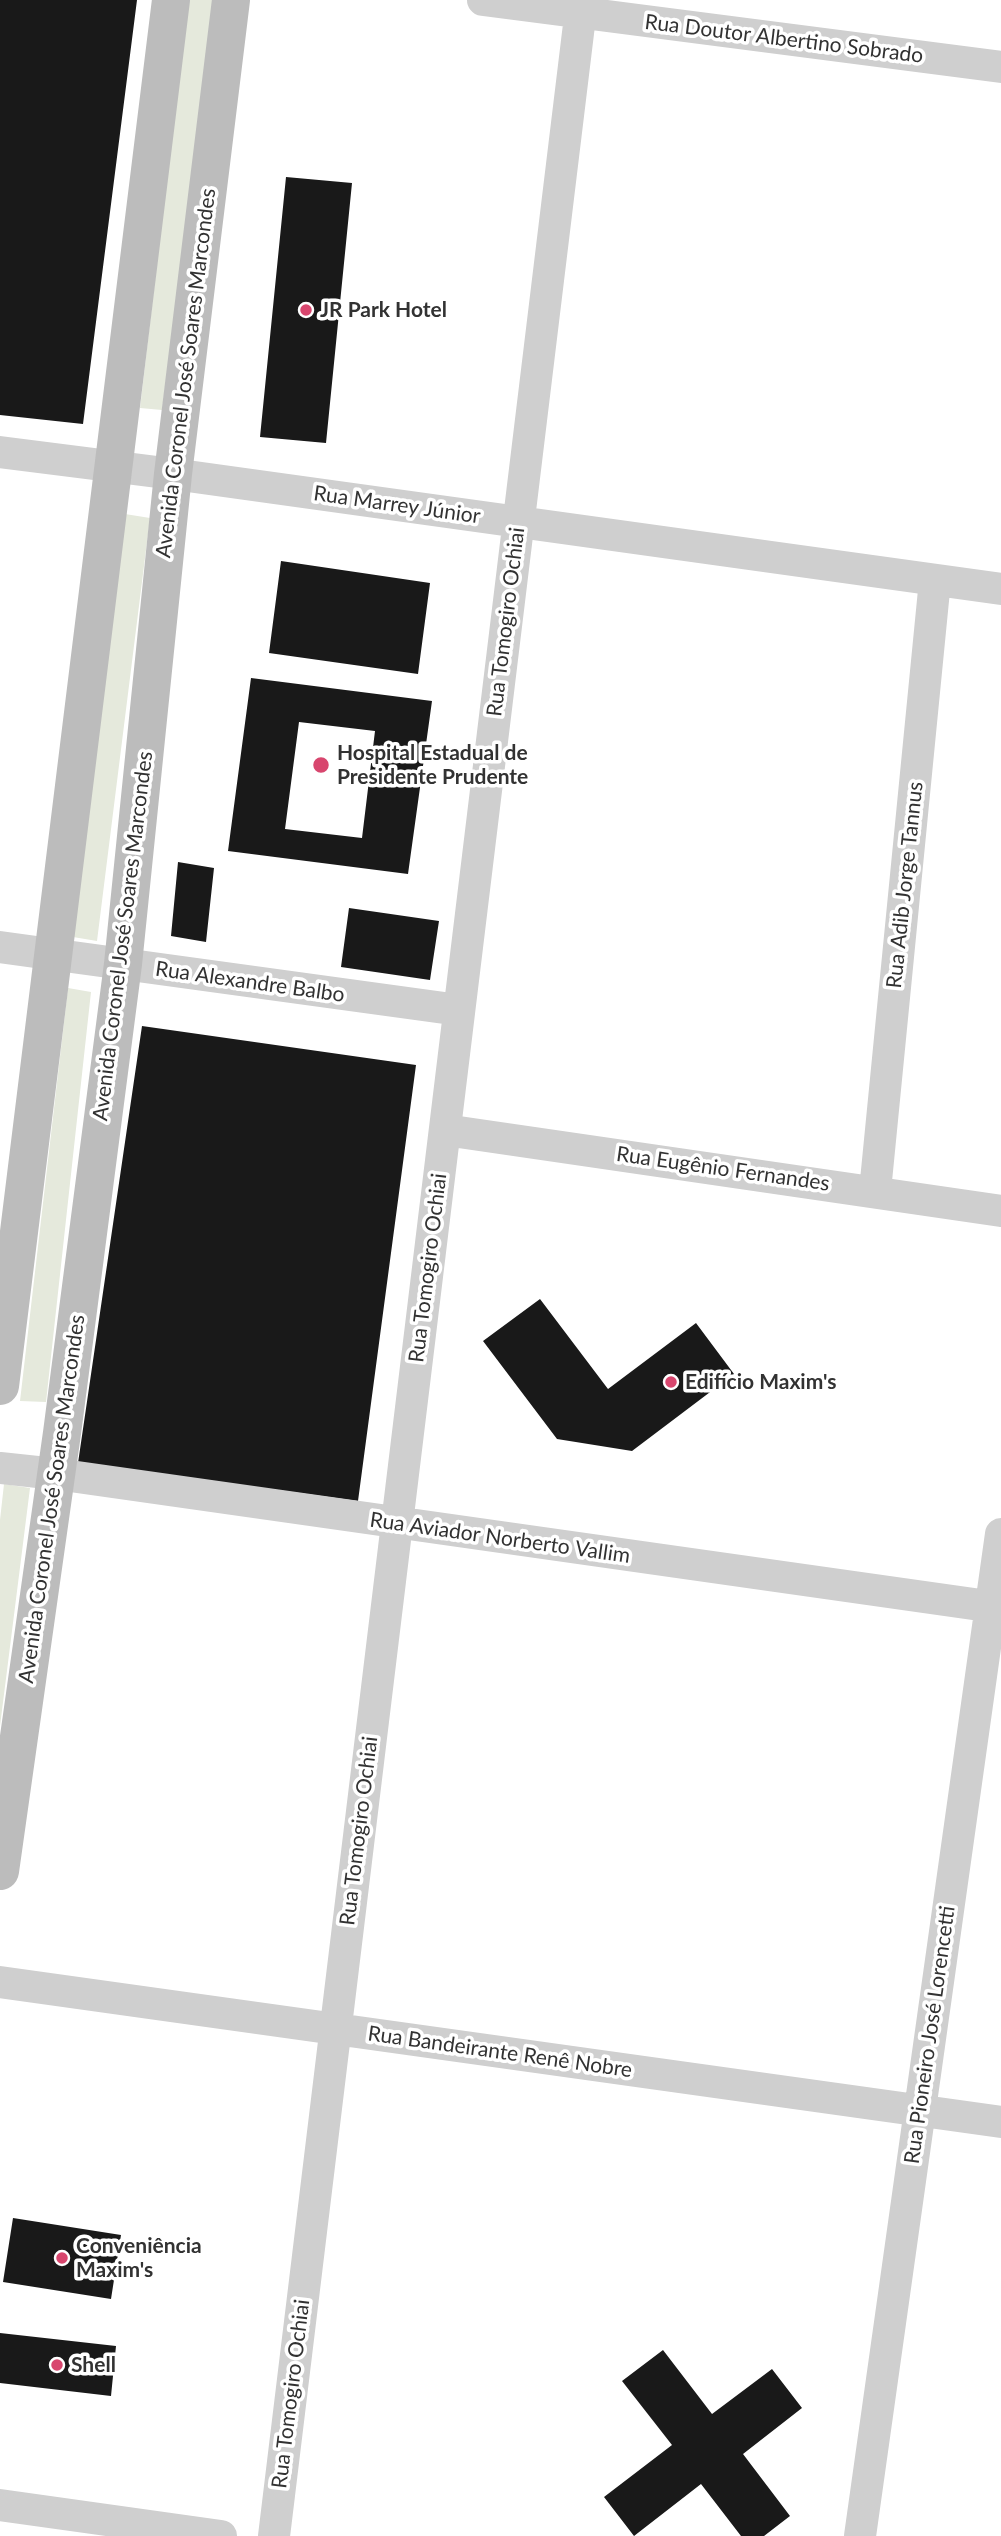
<!DOCTYPE html>
<html>
<head>
<meta charset="utf-8">
<style>
  body { margin:0 }
  canvas { display:block; background:#fff }
</style>
</head>
<body>
<canvas width="1001" height="2536"></canvas>
<script>
const c = document.querySelector('canvas').getContext('2d');
c.lineJoin = 'round';
function fillPath(path, color) {
  c.fillStyle = color;
  c.fill(path, 'evenodd');
}
function shape(rows) {
  const path = new Path2D();
  for (const r of rows) {
    path.moveTo(r[0], r[1]);
    for (let i = 2; i < r.length; i += 2) path.lineTo(r[i], r[i + 1]);
  }
  return path;
}
function stroke(path, color, width, dash) {
  c.strokeStyle = color;
  c.lineWidth = width;
  c.lineCap = dash ? 'butt' : 'round';
  c.setLineDash(dash || []);
  c.stroke(path);
}
function drawText(font, color, halo, rows, align = 'center') {
  c.font = font + ' Lato,sans-serif';
  c.lineWidth = 7;
  c.setLineDash([]);
  c.textBaseline = 'middle';
  c.strokeStyle = halo;
  c.fillStyle = color;
  for (const [text, x, y, turn = 0] of rows) {
    c.save();
    c.translate(x, y);
    c.rotate((+turn || 0) * Math.PI / 180);
    c.textAlign = isNaN(turn) ? turn : align;
    if (halo) c.strokeText(text, 0, 0);
    c.fillText(text, 0, 0);
    c.restore();
  }
}
fillPath(shape([
  [188,0,215,0,162,410,140,408],
  [125,514,150,518,97,941,73,937],
  [68,988,91,992,46,1402,20,1401],
  [4,1484,30,1488,0,1726,0,1520]
]), '#e5e9dc');
fillPath(shape([
  [0,0,137,0,83,424,0,415],
  [286,177,352,183,326,443,260,437],
  [281,561,430,583,418,674,269,653],
  [251,678,432,701,408,874,228,851],
  [299,722,375,731,362,838,285,829],
  [178,862,214,868,206,942,171,936],
  [349,908,439,921,430,980,341,967],
  [142,1026,416,1065,358,1501,78,1463],
  [540,1299,608,1389,696,1323,734,1374,632,1451,557,1439,483,1341],
  [13,2218,121,2235,111,2299,3,2282],
  [0,2333,116,2346,111,2396,0,2383],
  [663,2350,712,2414,772,2369,802,2408,743,2454,790,2516,764,2536,741,2536,701,2484,634,2536,604,2497,672,2445,622,2381]
]), '#191919');
stroke(shape([
  [483,0,1001,67],
  [0,452,173,474,1001,589],
  [0,947,459,1010],
  [445,1130,1001,1211],
  [875,1191,935,580],
  [0,1468,56,1474,1001,1608],
  [0,1982,1001,2122],
  [0,2505,221,2536],
  [274,2536,582,0],
  [860,2536,1001,1534]
]), '#cfcfcf', 32);
stroke(shape([
  [0,1386,171,0],
  [0,1871,62,1433,123,964,173,474,231,0]
]), '#bcbcbc', 38);
for (const [x, y, r, color] of [
  [306,310,7,"#d8466e"],
  [321,765,9,"#d8466e"],
  [671,1382,7,"#d8466e"],
  [62,2258,7,"#d8466e"],
  [57,2365,7,"#d8466e"]
]) {
  const dot = new Path2D();
  dot.arc(x, y, r, 0, 2 * Math.PI);
  c.fillStyle = color;
  c.fill(dot);
  stroke(dot, '#fff', 2.5);
}
drawText('21px', '#323232', '#fff', [
  ["Rua Doutor Albertino Sobrado",784,39,7],
  ["Avenida Coronel José Soares Marcondes",186,373,-83],
  ["Rua Marrey Júnior",397,505,8],
  ["Rua Tomogiro Ochiai",506,622,-83],
  ["Rua Adib Jorge Tannus",905,885,-84],
  ["Avenida Coronel José Soares Marcondes",123,936,-83],
  ["Rua Alexandre Balbo",250,982,8],
  ["Rua Eugênio Fernandes",723,1169,8],
  ["Rua Tomogiro Ochiai",428,1268,-83],
  ["Avenida Coronel José Soares Marcondes",52,1499,-82],
  ["Rua Aviador Norberto Vallim",500,1538,8],
  ["Rua Tomogiro Ochiai",359,1831,-83],
  ["Rua Pioneiro José Lorencetti",930,2035,-82],
  ["Rua Bandeirante Renê Nobre",500,2052,8],
  ["Rua Tomogiro Ochiai",291,2394,-83]
]);
drawText('bold 21px', '#323232', '#fff', [
  ["JR Park Hotel",320,310],
  ["Hospital Estadual de",337,753],
  ["Presidente Prudente",337,777],
  ["Edifício Maxim's",685,1382],
  ["Conveniência",76,2246],
  ["Maxim's",76,2270],
  ["Shell",71,2365]
], 'left');
</script>
</body>
</html>
